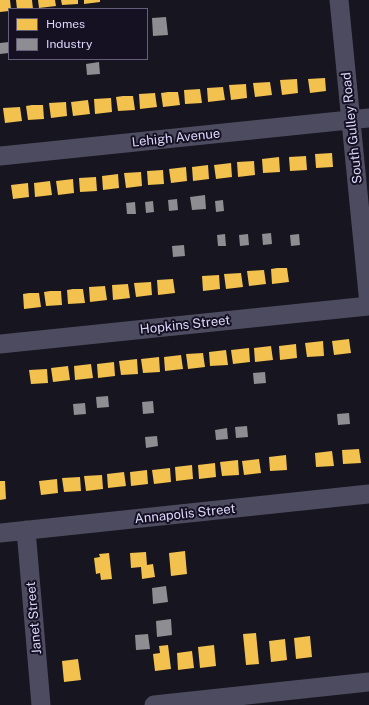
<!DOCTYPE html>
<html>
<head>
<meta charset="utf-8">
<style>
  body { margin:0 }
  #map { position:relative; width:369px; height:705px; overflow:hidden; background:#17151f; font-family:"Public Sans",sans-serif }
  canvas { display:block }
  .legend { position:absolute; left:8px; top:8px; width:140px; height:52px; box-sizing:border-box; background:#151123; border:1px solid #656079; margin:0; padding:5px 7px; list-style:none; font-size:12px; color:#ddd7fb }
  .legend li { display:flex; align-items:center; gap:8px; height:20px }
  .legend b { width:20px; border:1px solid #656079 }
</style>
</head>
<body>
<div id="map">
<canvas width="369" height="705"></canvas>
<ul class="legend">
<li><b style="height:11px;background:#f2c14e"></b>Homes</li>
<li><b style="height:11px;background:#8d8d92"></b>Industry</li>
</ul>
</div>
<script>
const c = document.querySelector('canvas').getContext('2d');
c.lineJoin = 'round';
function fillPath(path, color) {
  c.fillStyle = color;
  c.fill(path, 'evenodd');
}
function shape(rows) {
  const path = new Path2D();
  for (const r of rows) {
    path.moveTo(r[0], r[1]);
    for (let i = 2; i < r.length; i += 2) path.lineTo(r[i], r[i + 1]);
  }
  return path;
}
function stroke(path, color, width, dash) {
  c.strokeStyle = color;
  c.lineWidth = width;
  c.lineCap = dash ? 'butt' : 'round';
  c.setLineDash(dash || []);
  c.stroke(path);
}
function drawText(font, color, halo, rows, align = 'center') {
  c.font = font + ' "Public Sans",sans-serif';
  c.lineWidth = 4;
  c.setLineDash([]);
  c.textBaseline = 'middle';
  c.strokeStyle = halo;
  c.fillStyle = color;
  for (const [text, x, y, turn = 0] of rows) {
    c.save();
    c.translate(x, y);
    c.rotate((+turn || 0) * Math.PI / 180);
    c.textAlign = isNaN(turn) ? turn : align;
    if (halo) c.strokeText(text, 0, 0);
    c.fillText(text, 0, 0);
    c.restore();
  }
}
fillPath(shape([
  [0,0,10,0,11,9,9,9,9,11,0,12],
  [16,0,32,0,33,9,17,9],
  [38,0,55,0,56,6,39,8],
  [61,0,78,0,78,4,62,5],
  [84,0,100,0,100,2,84,4],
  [325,78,326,91,310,93,308,79],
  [297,79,298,93,282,95,280,80],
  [270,82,272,95,255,97,253,83],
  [246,84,247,98,231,100,229,85],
  [223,87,225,100,208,102,207,88],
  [200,89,202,103,185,104,184,90],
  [168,92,178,92,180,105,163,107,161,93],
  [155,93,157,107,140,109,139,94],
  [123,96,133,96,135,110,118,111,116,97],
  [111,98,112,112,95,114,94,99],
  [88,100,90,114,73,116,71,102],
  [66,102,67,116,51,118,49,103],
  [32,105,43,105,44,119,28,120,26,106],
  [20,107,22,121,5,123,3,108],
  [332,153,333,167,316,168,315,154],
  [306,156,307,170,290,171,289,157],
  [279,157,280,172,263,173,262,159],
  [254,161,255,175,238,177,237,162],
  [231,163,232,177,216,179,214,165],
  [208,165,209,179,193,181,192,167],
  [186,167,187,181,171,183,169,169],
  [163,170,164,184,148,185,147,171],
  [141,172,142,186,126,188,124,173],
  [118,174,119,188,103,190,102,176],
  [96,177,97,191,80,192,79,178],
  [73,179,74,193,58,195,56,181],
  [50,181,52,195,35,197,34,183],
  [28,183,29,197,13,199,11,185],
  [277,268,287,268,289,282,272,284,271,269],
  [264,270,266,284,249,286,247,271],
  [241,273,243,287,226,289,224,274],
  [219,275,220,289,203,291,202,276],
  [173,279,175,293,158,295,157,280],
  [151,282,152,295,136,297,134,283],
  [128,284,130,298,113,300,112,285],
  [105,286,107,300,90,302,89,287],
  [73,289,83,289,85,303,68,304,67,290],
  [50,291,61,291,62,305,46,306,44,292],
  [29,293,39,293,41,307,24,309,23,294],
  [349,339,351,353,334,355,332,341],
  [323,341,324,356,307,357,305,343],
  [296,344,297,358,280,360,279,346],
  [271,346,273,360,255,362,254,348],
  [249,348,250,362,233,364,231,350],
  [226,350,228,365,210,366,209,352],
  [203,353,205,367,188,369,186,354],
  [181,355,183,369,165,371,164,357],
  [159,357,160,372,143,373,141,359],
  [137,359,138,374,121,375,119,361],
  [114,362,115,376,98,378,97,364],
  [91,364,93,378,75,380,74,366],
  [68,366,70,380,53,382,51,368],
  [47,369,48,383,31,384,29,370],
  [359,449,361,463,343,464,342,450],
  [332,451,334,466,316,467,315,453],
  [286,455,287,470,270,471,269,457],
  [259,459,261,473,244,475,242,461],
  [238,460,239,475,222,476,220,462],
  [215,463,216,477,199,479,198,465],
  [192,465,193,479,176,481,175,467],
  [170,468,171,482,154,484,152,470],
  [147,470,148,484,131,486,130,472],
  [124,472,126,486,108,488,107,474],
  [102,475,103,489,86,491,84,476],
  [80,477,81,491,64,492,62,478],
  [57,479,58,493,41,495,39,481],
  [0,481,5,481,6,499,0,500],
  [185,551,187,574,171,576,169,553],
  [146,552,147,565,153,564,155,577,142,579,141,567,131,568,130,553],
  [109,553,112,579,101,580,100,573,96,574,94,558,100,557,99,554],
  [256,633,259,664,246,665,243,634],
  [310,636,312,657,296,659,294,638],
  [285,639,287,660,271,662,269,641],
  [168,645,171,669,155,671,153,654,160,653,159,646],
  [214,645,216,666,200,668,198,647],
  [192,651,194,668,178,670,177,653],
  [78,659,81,680,64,682,62,661]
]), '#f2c14e');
fillPath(shape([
  [166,17,168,35,153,36,152,18],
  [9,42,9,53,0,54,0,43],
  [99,62,100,74,87,75,86,64],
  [205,195,206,209,192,210,190,197],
  [177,199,178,210,169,211,168,200],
  [223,200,224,211,216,212,215,201],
  [153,201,154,212,146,213,145,202],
  [135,202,136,214,127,214,126,203],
  [271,233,272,244,263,245,262,234],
  [225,234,226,246,218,246,217,235],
  [248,234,249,245,240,246,239,235],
  [299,234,300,245,291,246,290,235],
  [184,245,185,256,173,257,172,246],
  [265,372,266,383,254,384,253,373],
  [108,396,109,407,97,408,96,397],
  [153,401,154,413,143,414,142,402],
  [85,403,86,414,74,415,73,404],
  [349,413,350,424,338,425,337,414],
  [247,426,248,437,236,438,235,427],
  [227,428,228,439,216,440,215,430],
  [157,436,158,446,146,448,145,437],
  [166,586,168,602,153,604,152,588],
  [171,619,172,635,157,637,156,621],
  [148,634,150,649,136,650,135,635]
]), '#8d8d92');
stroke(shape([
  [339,0,369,304],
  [0,156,369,118],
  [0,344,369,306],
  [26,530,41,705],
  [0,533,369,494],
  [154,705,369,682]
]), '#4d4b5f', 19);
drawText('13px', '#ddd7fb', '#151123', [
  ["South Gulley Road",352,128,-96],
  ["Lehigh Avenue",176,138,-6],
  ["Hopkins Street",185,325,-6],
  ["Annapolis Street",185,514,-6],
  ["Janet Street",34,618,-95]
]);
</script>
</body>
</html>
